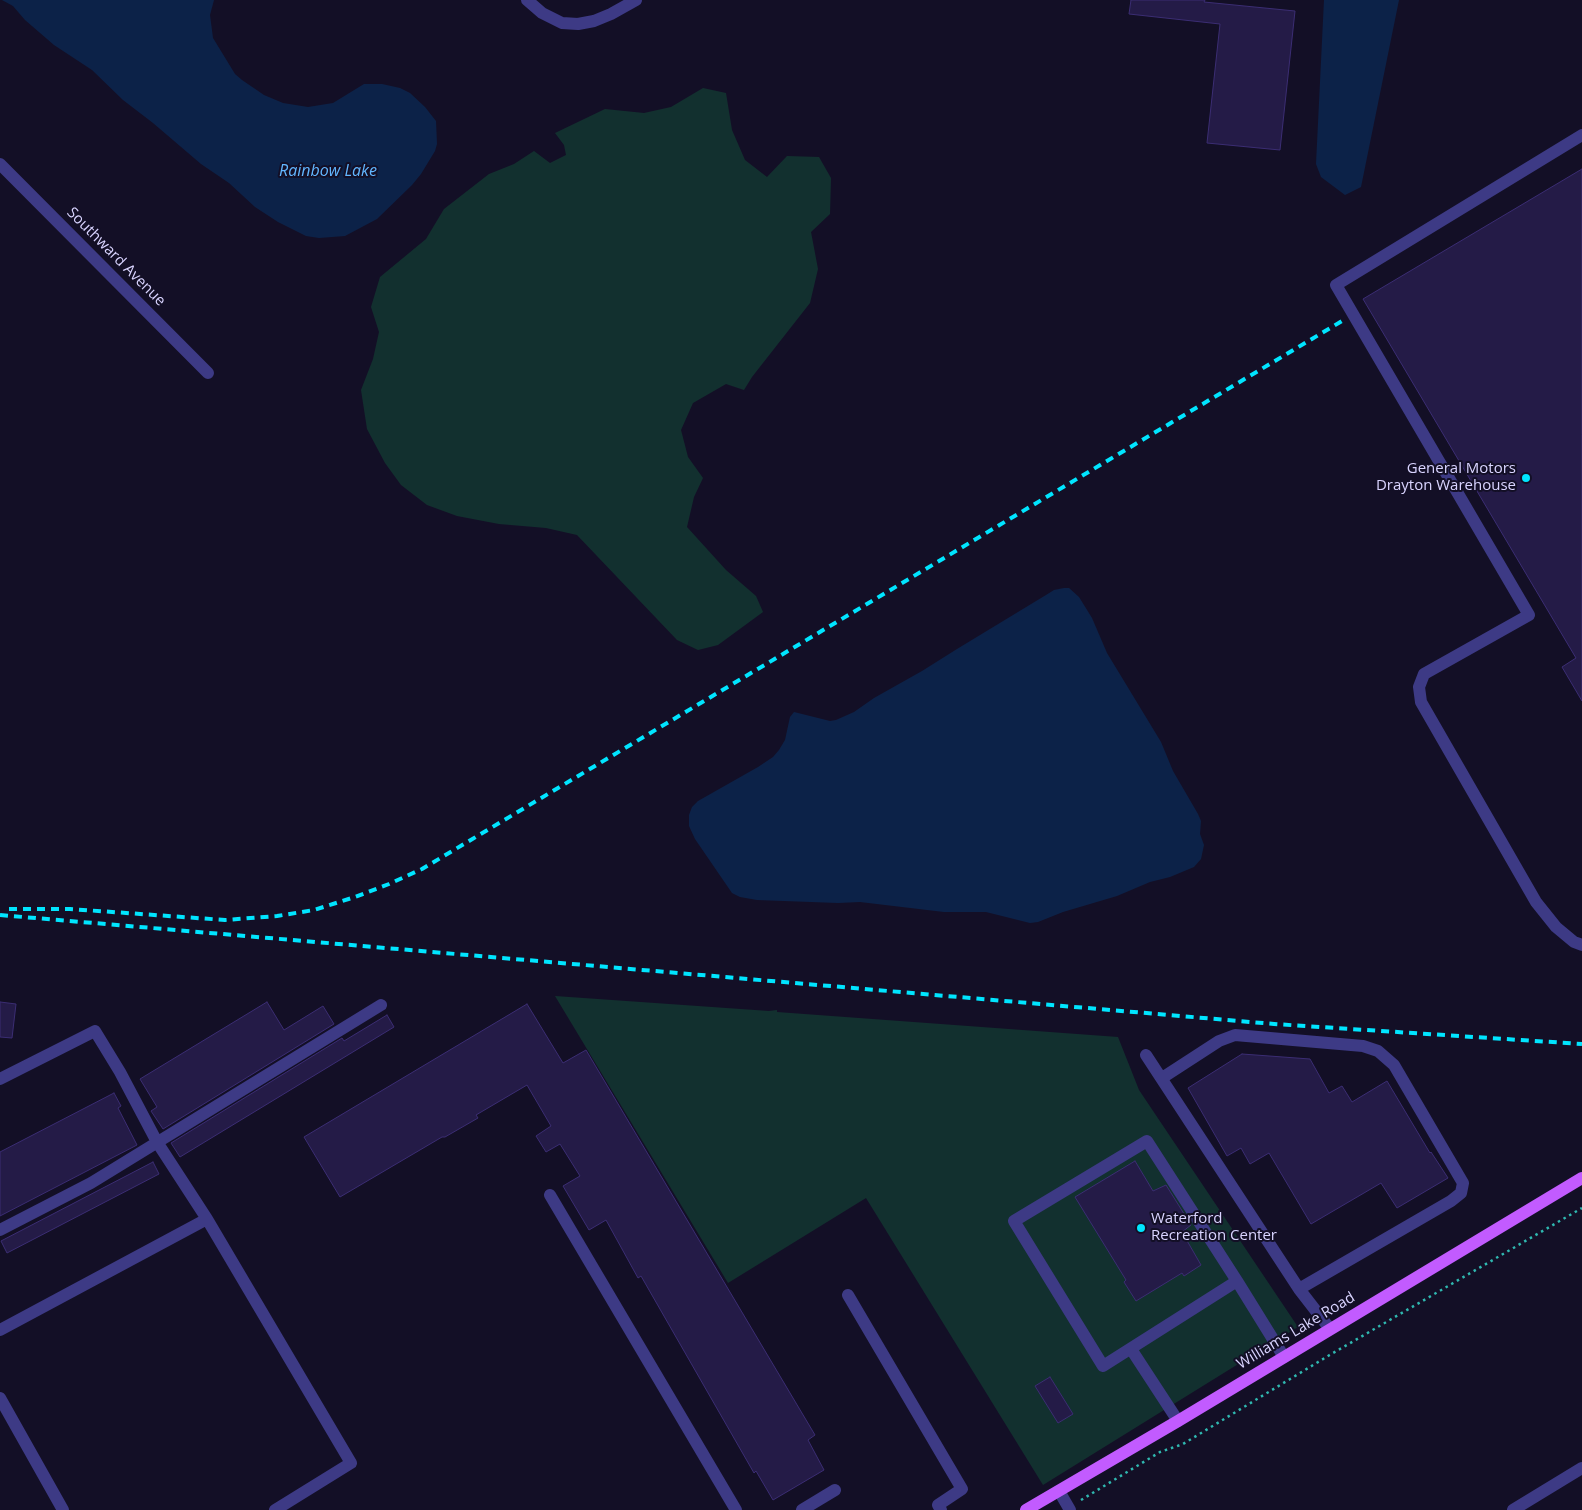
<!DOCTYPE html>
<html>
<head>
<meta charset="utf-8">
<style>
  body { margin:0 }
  canvas { display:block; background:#130f26 }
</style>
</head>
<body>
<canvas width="1582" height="1510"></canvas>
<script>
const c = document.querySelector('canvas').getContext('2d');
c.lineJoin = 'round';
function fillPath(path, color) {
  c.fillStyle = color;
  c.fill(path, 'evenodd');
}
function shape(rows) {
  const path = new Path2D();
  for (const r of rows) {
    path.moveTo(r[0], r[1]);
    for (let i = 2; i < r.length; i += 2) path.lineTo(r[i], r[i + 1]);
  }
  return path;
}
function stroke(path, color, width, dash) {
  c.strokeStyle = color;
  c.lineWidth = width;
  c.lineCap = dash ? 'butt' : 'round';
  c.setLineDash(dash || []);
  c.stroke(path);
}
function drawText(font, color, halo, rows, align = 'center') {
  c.font = font + ' "Open Sans",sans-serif';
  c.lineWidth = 4;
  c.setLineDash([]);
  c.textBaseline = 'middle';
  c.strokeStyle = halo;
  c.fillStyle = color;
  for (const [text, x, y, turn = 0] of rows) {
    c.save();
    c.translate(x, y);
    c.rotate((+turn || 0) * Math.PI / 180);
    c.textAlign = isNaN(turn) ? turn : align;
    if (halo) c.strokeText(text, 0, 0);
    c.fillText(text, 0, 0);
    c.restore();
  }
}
fillPath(shape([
  [703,88,726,93,732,130,745,160,767,177,787,156,819,157,831,178,830,214,811,232,818,269,810,303,752,377,744,390,726,384,693,403,681,430,688,457,703,478,694,497,687,527,726,570,756,596,763,612,718,645,698,650,677,640,577,535,546,528,499,524,457,516,427,505,401,485,385,463,367,429,361,390,373,359,379,332,371,307,380,277,426,239,444,209,489,174,514,164,534,151,550,163,566,155,564,145,555,133,605,109,644,113,671,107],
  [555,996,769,1011,777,1010,777,1012,1118,1037,1139,1090,1298,1327,1043,1485,866,1198,728,1283]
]), '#12302f');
fillPath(shape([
  [2,0,214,0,210,15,213,38,235,74,242,80,264,95,283,103,308,107,333,103,364,84,382,84,400,88,410,93,425,107,436,121,437,144,435,151,421,174,412,185,377,219,345,236,319,238,306,236,278,222,255,207,229,183,201,164,153,123,123,100,92,70,54,45,25,20,13,6],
  [1324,0,1399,0,1361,187,1345,195,1321,177,1316,164],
  [1064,588,1069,588,1079,597,1092,618,1107,653,1161,742,1173,771,1198,814,1201,821,1200,834,1204,845,1201,859,1194,867,1170,877,1150,882,1117,896,1063,912,1038,922,1030,923,986,912,944,912,860,902,838,903,757,900,740,897,732,893,695,839,689,826,689,815,692,807,698,801,758,767,773,757,779,750,785,740,790,717,794,712,830,721,836,720,854,712,874,698,922,671,957,649,1046,595,1054,590]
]), '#0c2248');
const building = shape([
  [1131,0,1205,0,1204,2,1295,11,1280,150,1207,143,1220,24,1129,14,1131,0],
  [1582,169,1582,701,1562,667,1576,658,1363,299,1582,169],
  [0,1002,16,1004,12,1038,0,1037,0,1002],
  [267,1002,284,1030,323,1006,334,1024,163,1129,151,1111,157,1107,140,1079,267,1002],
  [527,1004,563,1063,586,1050,815,1435,808,1440,824,1470,773,1500,756,1471,754,1473,641,1276,638,1278,606,1220,589,1230,563,1186,580,1176,560,1144,546,1152,536,1136,551,1126,527,1085,476,1115,478,1118,445,1137,442,1137,340,1197,304,1137,527,1004],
  [387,1015,394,1027,180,1157,171,1143,342,1038,344,1041,387,1015],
  [1242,1054,1310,1059,1329,1093,1342,1086,1352,1102,1387,1081,1430,1153,1431,1152,1448,1178,1397,1208,1381,1183,1311,1224,1269,1153,1250,1164,1241,1148,1227,1156,1188,1088,1242,1054],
  [114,1093,121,1106,118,1108,137,1145,0,1216,0,1152,114,1093],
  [1135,1161,1153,1191,1166,1185,1191,1225,1182,1232,1201,1265,1184,1276,1182,1273,1136,1301,1124,1282,1126,1280,1075,1197,1135,1161],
  [153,1162,159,1174,7,1253,1,1241,153,1162],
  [1050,1377,1073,1414,1058,1423,1035,1386,1050,1377]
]);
fillPath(building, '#241b47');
stroke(building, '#3b2d73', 1);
stroke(shape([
  [1081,1500,1160,1452,1183,1444,1328,1356,1582,1208]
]), '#2fb8b0', 2.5, [2.5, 4]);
stroke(shape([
  [527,0,542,13,562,23,578,24,594,21,611,14,636,0],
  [1582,135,1336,285,1529,615,1424,674,1419,687,1421,702,1536,902,1556,927,1574,942,1582,945],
  [0,164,208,373],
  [1146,1055,1299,1289,1330,1329],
  [1162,1078,1219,1041,1235,1035,1363,1046,1378,1051,1394,1065,1463,1183,1461,1193,1451,1201,1299,1289],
  [0,1079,95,1031,120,1072,157,1142,207,1219],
  [550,1195,736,1510],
  [0,1230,91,1183,381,1005],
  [1237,1281,1147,1141,1014,1221,1103,1366,1237,1281,1284,1357],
  [848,1295,962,1489,938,1505,941,1510],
  [0,1330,207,1219,351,1463,275,1510],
  [1131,1349,1178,1421],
  [0,1398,63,1510],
  [1059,1491,1070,1510],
  [802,1510,835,1490],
  [1513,1510,1582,1468]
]), '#3d3a85', 12);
stroke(shape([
  [1026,1510,1178,1421,1582,1178]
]), '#c25bff', 12);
stroke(shape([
  [9,909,70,909,225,920,277,916,314,910,355,897,389,884,422,869,1342,321],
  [0,915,1274,1024,1582,1044]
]), '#00e5ff', 4, [8, 6]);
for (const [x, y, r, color] of [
  [1526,478,5,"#00e5ff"],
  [1141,1228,5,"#00e5ff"]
]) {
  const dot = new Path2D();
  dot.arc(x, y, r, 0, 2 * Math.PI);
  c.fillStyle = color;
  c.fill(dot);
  stroke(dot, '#130f26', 2);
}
drawText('15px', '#d9d4ff', '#130f26', [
  ["Southward Avenue",116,257,45],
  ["Williams Lake Road",1296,1331,-31]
]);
drawText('15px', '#d9d4ff', '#130f26', [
  ["General Motors",1516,469],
  ["Drayton Warehouse",1516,486],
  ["Waterford",1151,1219,"left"],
  ["Recreation Center",1151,1236,"left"]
], 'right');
drawText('italic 16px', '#62b6ff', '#130f26', [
  ["Rainbow Lake",328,171]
]);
</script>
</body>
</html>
